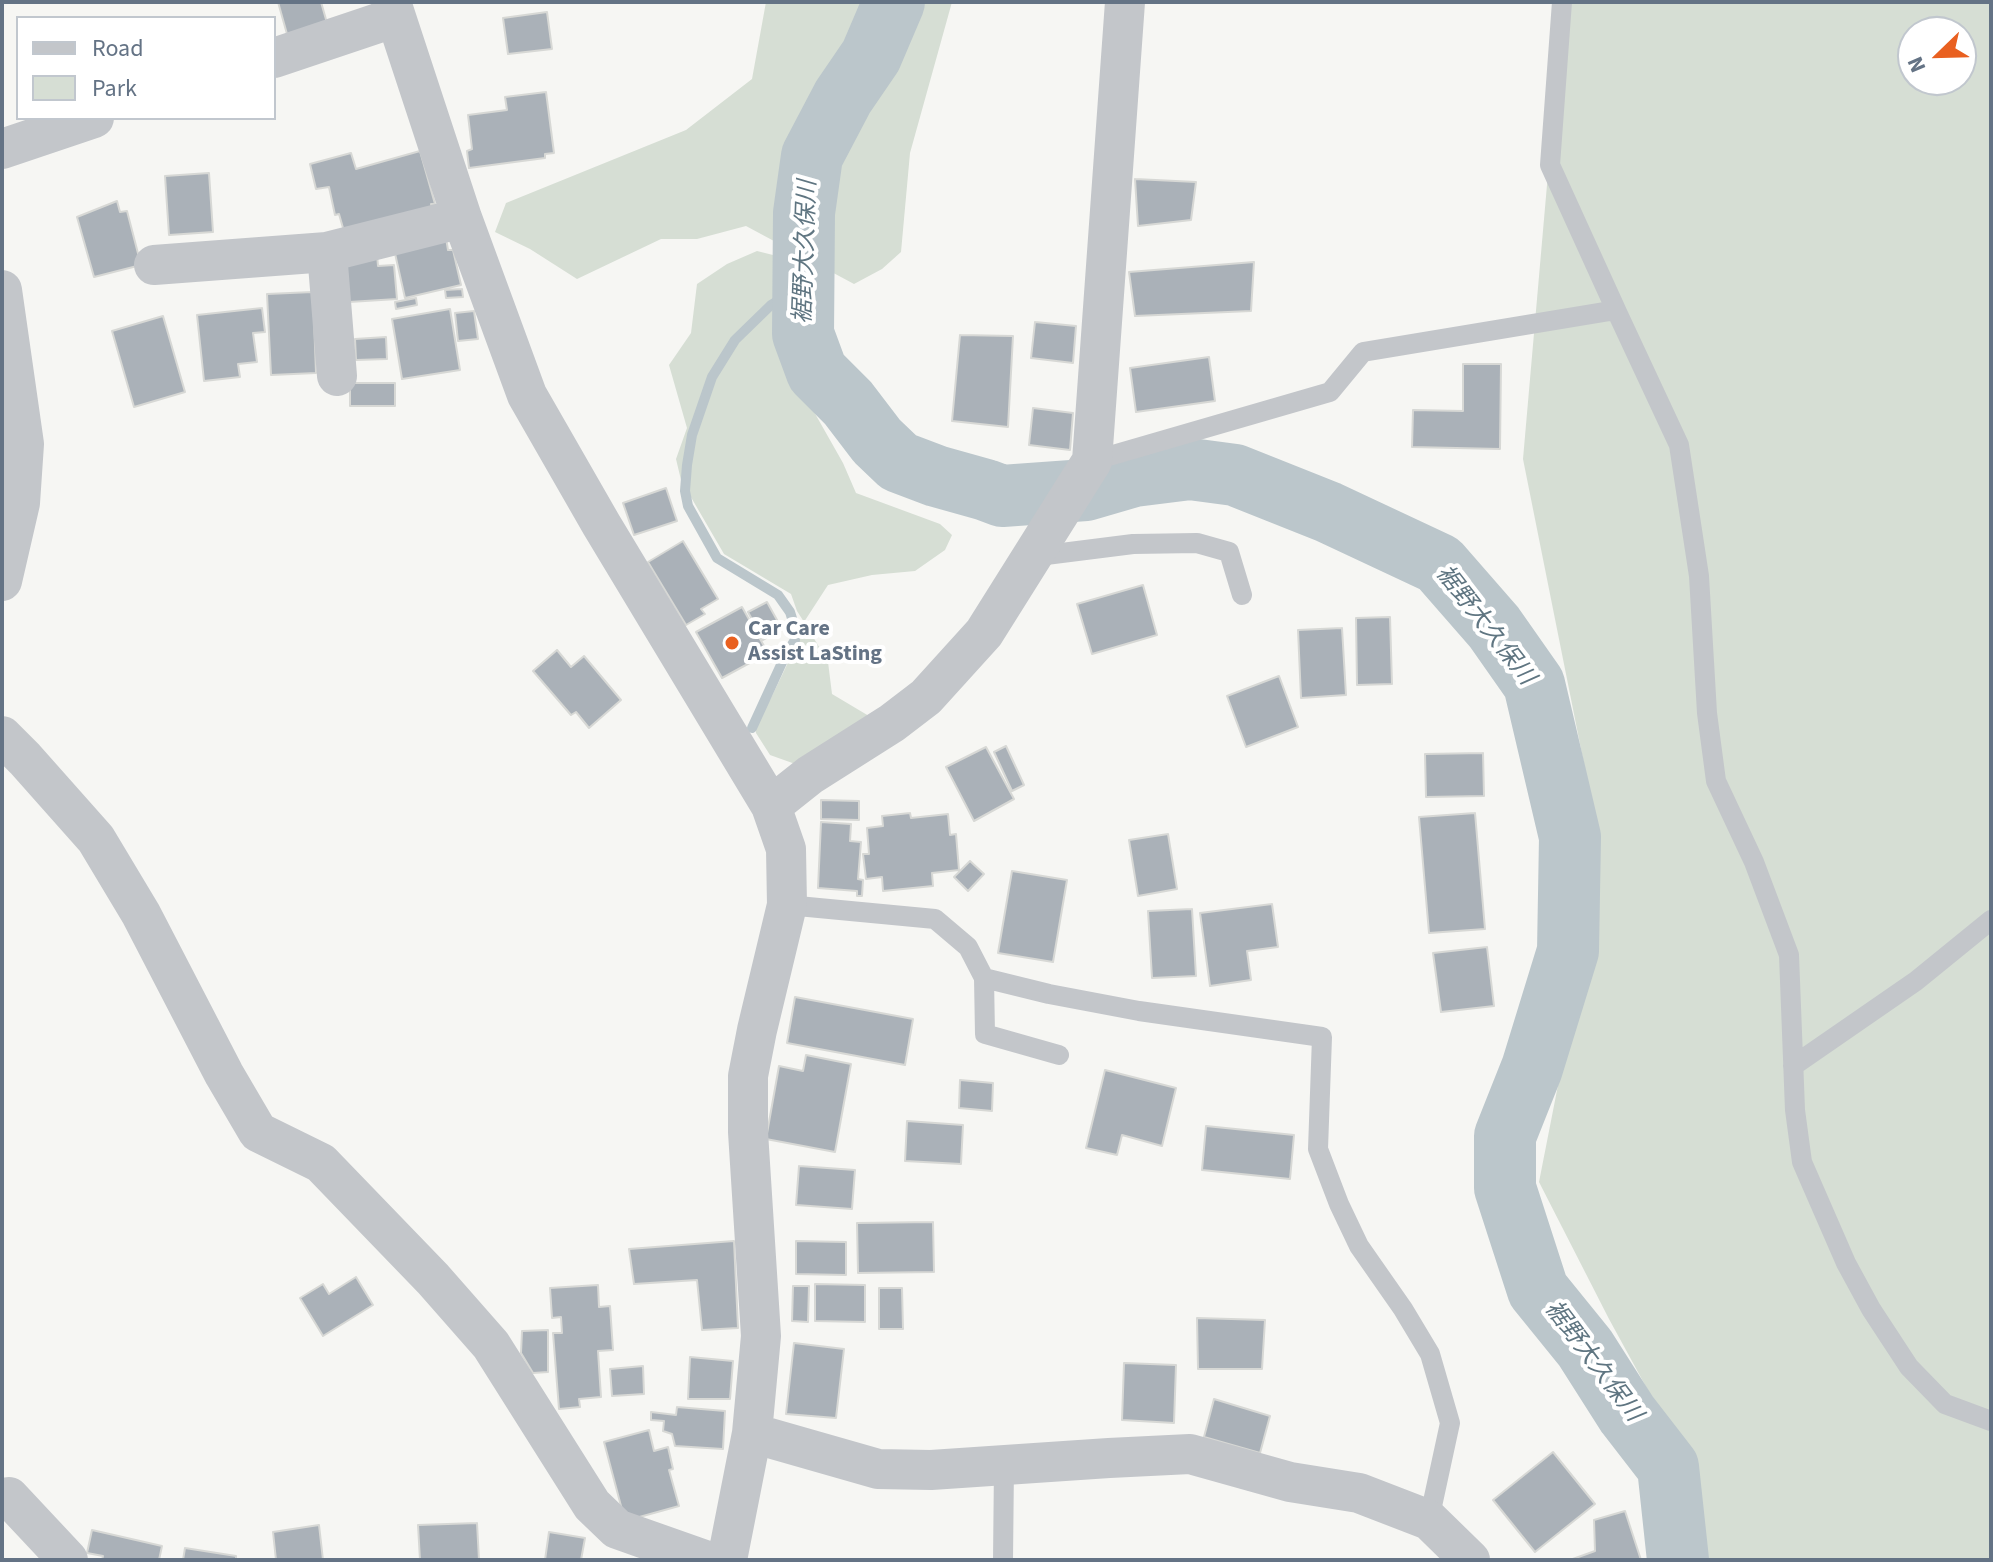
<!DOCTYPE html>
<html>
<head>
<meta charset="utf-8">
<style>
  body { margin:0 }
  #map { position:relative; width:1993px; height:1562px; overflow:hidden; background:#f6f6f3; font-family:"Source Sans 3",sans-serif }
  canvas { display:block }
  .frame { position:absolute; inset:0; border:4px solid #647385; pointer-events:none }
  .legend { position:absolute; left:16px; top:16px; width:260px; height:104px; box-sizing:border-box; background:#fff; border:2px solid #c1c7ce; margin:0; padding:10px 14px; list-style:none; font-size:24px; color:#647385 }
  .legend li { display:flex; align-items:center; gap:16px; height:40px }
  .legend b { width:40px; border:2px solid #c1c7ce }
  .north { position:absolute; left:1897px; top:16px; width:80px; height:80px; box-sizing:border-box; background:#fff; border:2px solid #c1c7ce; border-radius:50%; rotate:247deg; font-size:22px; font-weight:700; line-height:32px; text-align:center; color:#647385 }
  .north::after { content:''; display:block; margin:auto; width:28px; height:36px; background:#e96020; clip-path:polygon(50% 0,100% 100%,50% 72%,0 100%) }
</style>
</head>
<body>
<div id="map">
<canvas width="1993" height="1562"></canvas>
<div class="frame"></div>
<ul class="legend">
<li><b style="height:10px;background:#c3c6ca"></b>Road</li>
<li><b style="height:22px;background:#d6ded4"></b>Park</li>
</ul>
<div class="north">N</div>
</div>
<script>
const c = document.querySelector('canvas').getContext('2d');
c.lineJoin = 'round';
function fillPath(path, color) {
  c.fillStyle = color;
  c.fill(path, 'evenodd');
}
function shape(rows) {
  const path = new Path2D();
  for (const r of rows) {
    path.moveTo(r[0], r[1]);
    for (let i = 2; i < r.length; i += 2) path.lineTo(r[i], r[i + 1]);
  }
  return path;
}
function stroke(path, color, width, dash) {
  c.strokeStyle = color;
  c.lineWidth = width;
  c.lineCap = dash ? 'butt' : 'round';
  c.setLineDash(dash || []);
  c.stroke(path);
}
function drawText(font, color, halo, rows, align = 'center') {
  c.font = font + ' "Source Sans 3","Noto Sans JP",sans-serif';
  c.lineWidth = 8;
  c.setLineDash([]);
  c.textBaseline = 'middle';
  c.strokeStyle = halo;
  c.fillStyle = color;
  for (const [text, x, y, turn = 0] of rows) {
    c.save();
    c.translate(x, y);
    c.rotate((+turn || 0) * Math.PI / 180);
    c.textAlign = isNaN(turn) ? turn : align;
    if (halo) c.strokeText(text, 0, 0);
    c.fillText(text, 0, 0);
    c.restore();
  }
}
fillPath(shape([
  [766,2,952,2,910,153,901,252,882,269,854,284,746,226,697,239,661,239,577,279,530,249,495,232,506,203,686,130,752,79],
  [1563,2,1991,2,1991,1560,1708,1560,1680,1449,1609,1319,1539,1182,1592,912,1587,779,1523,459],
  [1913,32,1961,32,1961,80,1913,80],
  [757,251,789,259,781,298,783,349,791,385,813,410,843,463,856,493,940,524,952,535,945,550,915,571,872,575,828,585,804,622,797,611,791,594,724,554,681,480,676,459,687,428,669,365,691,333,697,284,727,264],
  [806,625,828,662,832,694,874,719,798,765,770,755,756,733,755,727,772,696]
]), '#d6ded4');
stroke(shape([
  [752,728,785,656,795,640,795,628,790,612,778,595,717,558,688,506,685,491,687,465,692,435,712,377,735,340,771,305,804,285]
]), '#bbc6cb', 10);
stroke(shape([
  [894,2,871,56,843,97,812,156,804,213,803,334,817,372,848,403,877,441,899,462,936,476,986,490,1002,496,1086,490,1134,476,1190,469,1235,475,1328,512,1439,564,1494,627,1534,684,1570,837,1568,951,1532,1068,1505,1136,1505,1188,1538,1290,1585,1348,1627,1414,1668,1467,1678,1560]
]), '#bbc6cb', 62);
const building = shape([
  [278,2,321,2,327,23,287,34,278,2],
  [547,12,552,49,508,54,503,18,547,12],
  [546,92,554,153,545,154,545,158,469,168,467,151,472,149,468,115,507,110,505,97,546,92],
  [420,151,435,204,431,204,433,212,345,235,339,214,335,215,329,187,316,189,310,164,351,153,356,169,420,151],
  [209,173,213,232,169,235,165,176,209,173],
  [1135,179,1196,182,1191,220,1138,226,1135,179],
  [117,201,120,212,127,211,141,265,94,277,77,217,117,201],
  [446,238,448,250,453,250,461,285,405,298,394,249,446,238],
  [377,255,378,266,394,265,397,299,349,302,346,259,377,255],
  [1254,262,1251,311,1135,316,1129,272,1254,262],
  [462,289,463,297,446,298,445,290,462,289],
  [313,292,316,373,271,375,267,294,313,292],
  [416,298,417,305,396,309,395,302,416,298],
  [262,308,265,332,253,333,257,362,238,364,240,377,204,381,197,315,262,308],
  [450,309,460,370,402,379,392,319,450,309],
  [474,311,478,339,458,341,455,313,474,311],
  [163,316,185,392,134,407,112,331,163,316],
  [1035,322,1076,326,1073,363,1031,358,1035,322],
  [960,335,1013,336,1008,427,952,421,960,335],
  [386,337,387,359,356,360,355,339,386,337],
  [1209,357,1215,401,1136,412,1130,368,1209,357],
  [1463,364,1501,364,1500,449,1412,447,1413,410,1463,411,1463,364],
  [350,383,395,383,395,406,350,406,350,383],
  [1033,408,1073,413,1070,450,1029,445,1033,408],
  [666,488,677,521,634,535,623,503,666,488],
  [683,541,718,599,701,609,705,614,686,625,648,562,683,541],
  [1143,585,1157,635,1092,654,1077,604,1143,585],
  [767,602,782,629,763,640,748,612,767,602],
  [742,607,768,653,722,678,696,632,742,607],
  [1390,617,1392,684,1357,685,1356,618,1390,617],
  [1342,628,1346,695,1301,698,1298,630,1342,628],
  [557,650,571,667,584,656,621,700,589,728,576,712,571,715,533,671,557,650],
  [1279,676,1298,727,1246,747,1227,696,1279,676],
  [1006,746,1024,785,1012,791,994,752,1006,746],
  [986,747,1014,799,974,821,946,767,986,747],
  [1483,753,1484,796,1426,797,1425,754,1483,753],
  [821,800,859,801,859,820,821,819,821,800],
  [910,813,911,818,948,814,950,835,956,834,959,870,932,873,933,886,883,891,882,877,866,879,863,854,869,854,867,828,883,826,882,816,910,813],
  [1475,813,1485,929,1429,933,1419,817,1475,813],
  [821,822,851,824,850,841,861,842,858,879,863,880,862,896,857,896,857,891,818,888,821,822],
  [1168,834,1177,889,1138,896,1129,840,1168,834],
  [970,861,984,874,968,891,954,877,970,861],
  [1012,871,1067,880,1053,962,998,953,1012,871],
  [1272,904,1278,947,1247,951,1251,980,1210,986,1200,913,1272,904],
  [1192,909,1196,976,1152,978,1148,911,1192,909],
  [1487,947,1494,1006,1441,1012,1433,953,1487,947],
  [795,997,913,1019,905,1065,787,1043,795,997],
  [806,1055,851,1064,835,1152,766,1139,779,1066,803,1071,806,1055],
  [1105,1070,1176,1088,1162,1146,1122,1135,1117,1155,1086,1148,1105,1070],
  [960,1080,993,1083,992,1111,959,1108,960,1080],
  [907,1121,963,1125,961,1164,905,1161,907,1121],
  [1206,1126,1294,1135,1290,1179,1202,1170,1206,1126],
  [799,1166,855,1170,852,1209,796,1205,799,1166],
  [933,1222,934,1272,858,1273,857,1223,933,1222],
  [734,1241,738,1328,702,1330,697,1280,634,1284,629,1249,734,1241],
  [796,1241,846,1242,846,1275,796,1274,796,1241],
  [356,1277,373,1305,323,1336,300,1298,323,1284,329,1294,356,1277],
  [815,1284,865,1285,865,1322,815,1321,815,1284],
  [598,1285,599,1307,610,1306,613,1350,598,1351,601,1397,579,1399,580,1407,559,1409,553,1333,562,1333,561,1317,552,1318,550,1288,598,1285],
  [793,1286,809,1286,808,1322,792,1321,793,1286],
  [879,1288,902,1288,903,1329,879,1329,879,1288],
  [1197,1318,1265,1320,1262,1369,1198,1369,1197,1318],
  [548,1330,548,1372,533,1373,521,1353,522,1331,548,1330],
  [794,1343,844,1349,836,1418,786,1414,794,1343],
  [690,1357,733,1361,730,1399,688,1399,690,1357],
  [1124,1363,1176,1365,1174,1423,1122,1420,1124,1363],
  [643,1366,644,1394,612,1396,610,1369,643,1366],
  [1214,1399,1270,1416,1260,1453,1204,1437,1214,1399],
  [677,1407,725,1411,723,1449,675,1446,672,1434,663,1431,664,1421,651,1420,651,1412,676,1415,677,1407],
  [649,1430,654,1451,668,1447,673,1469,669,1470,679,1506,625,1521,604,1442,649,1430],
  [1553,1452,1595,1504,1535,1552,1493,1500,1553,1452],
  [1625,1511,1641,1560,1570,1560,1595,1551,1594,1520,1625,1511],
  [477,1523,479,1560,420,1560,418,1525,477,1523],
  [319,1525,323,1560,276,1560,273,1532,319,1525],
  [92,1530,162,1546,159,1560,102,1560,103,1556,87,1553,92,1530],
  [549,1532,585,1538,581,1560,545,1560,549,1532],
  [185,1548,236,1556,236,1560,183,1560,185,1548]
]);
fillPath(building, '#aab1b8');
stroke(building, '#d7d8d5', 2);
stroke(shape([
  [1562,2,1550,165,1616,310],
  [1092,461,1330,392,1363,352,1616,310,1679,445,1699,576,1707,713,1716,781,1754,862,1789,955,1795,1110,1802,1162,1846,1263,1871,1309,1909,1367,1945,1404,1991,1421],
  [1030,557,1133,544,1197,543,1229,552,1242,595],
  [787,905,935,919,968,947,984,978,1049,994,1139,1011,1322,1037,1318,1149,1339,1204,1359,1246,1403,1309,1430,1354,1450,1423,1429,1520],
  [984,978,985,1034,1059,1055],
  [1793,1066,1916,981,1991,920],
  [1003,1560,1004,1465]
]), '#c3c6ca', 20);
stroke(shape([
  [391,2,462,218,527,395,601,524,771,806,786,849,787,905,757,1030,748,1076,748,1132,761,1336,752,1433,727,1560],
  [274,58,396,17],
  [2,149,94,118],
  [327,252,337,376],
  [154,265,327,252,462,218],
  [2,290,24,444,20,503,2,581],
  [2,736,25,759,96,839,141,914,224,1074,258,1132,321,1163,433,1279,491,1345,592,1505,617,1529,705,1560],
  [771,806,810,775,892,723,926,697,984,633,1092,461,1125,2],
  [752,1433,878,1469,931,1470,1109,1458,1190,1454,1290,1482,1359,1493,1429,1520,1470,1560],
  [2,1501,9,1497,68,1560]
]), '#c3c6ca', 40);
for (const [x, y, r, color] of [
  [732,643,8,"#e96020"]
]) {
  const dot = new Path2D();
  dot.arc(x, y, r, 0, 2 * Math.PI);
  c.fillStyle = color;
  c.fill(dot);
  stroke(dot, '#fff', 3);
}
drawText('bold 22px', '#647385', '#fff', [
  ["Car Care",748,630],
  ["Assist LaSting",748,655]
], 'left');
drawText('italic 24px', '#5f7581', '#fff', [
  ["裾野大久保川",807,252,-88],
  ["裾野大久保川",1484,626,52],
  ["裾野大久保川",1592,1362,53]
]);
</script>
</body>
</html>
